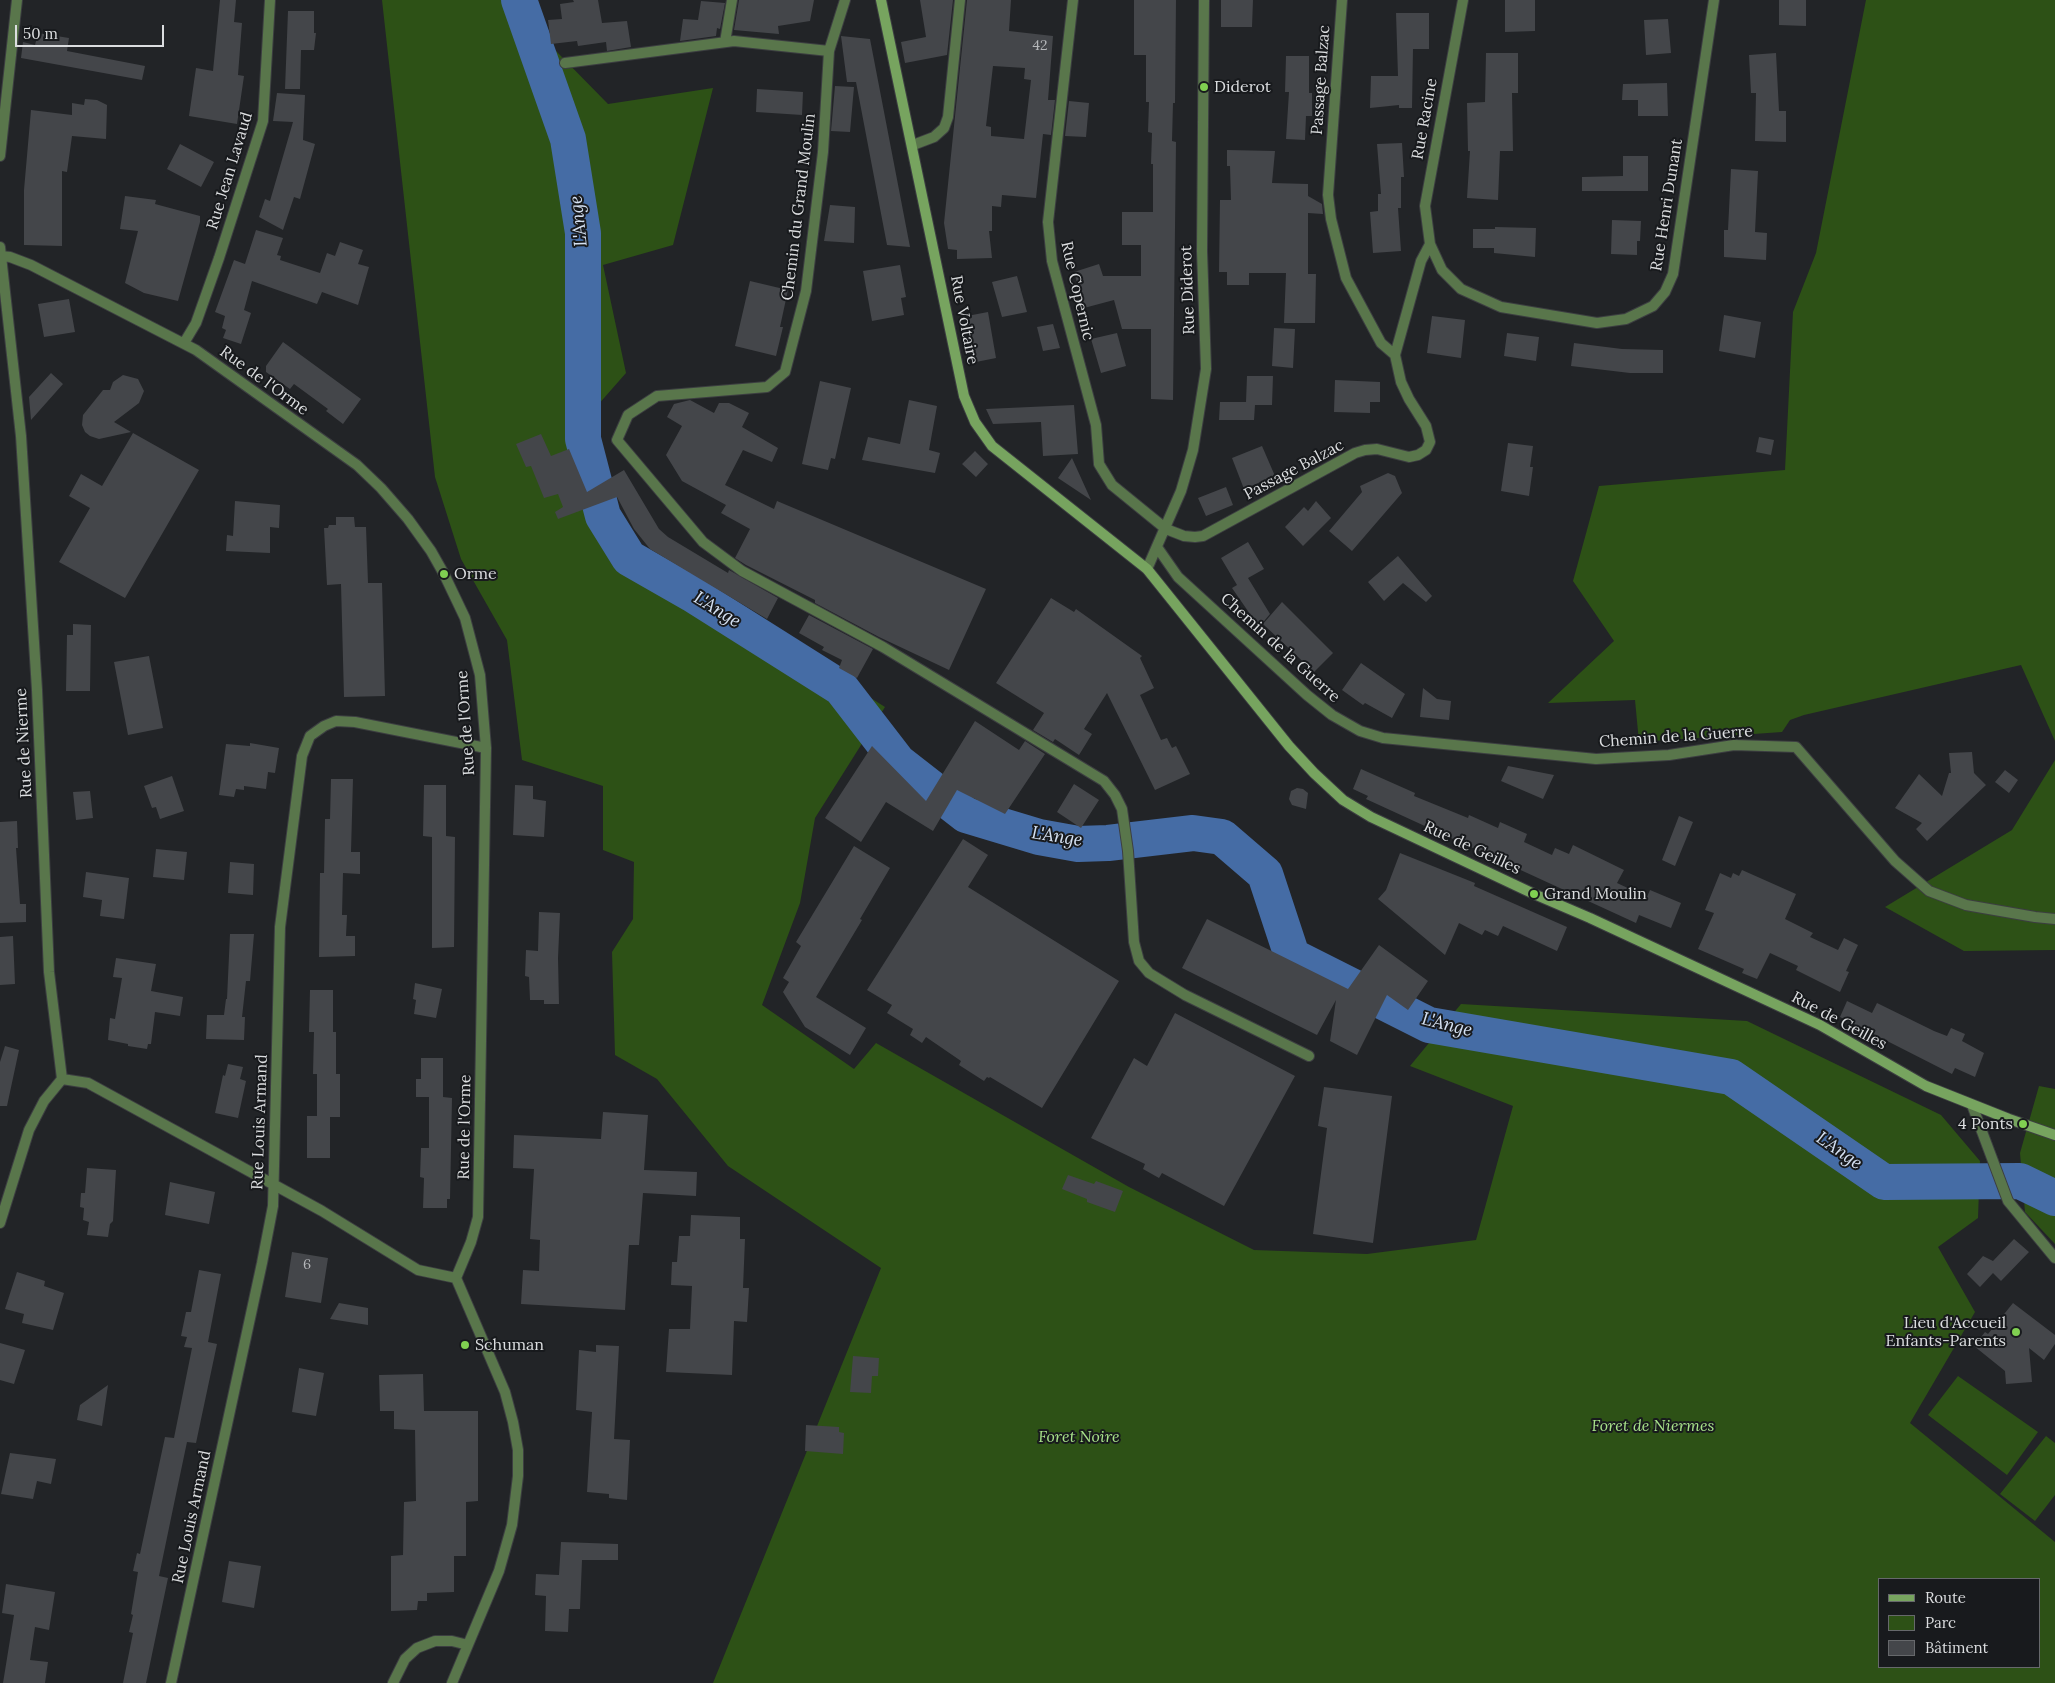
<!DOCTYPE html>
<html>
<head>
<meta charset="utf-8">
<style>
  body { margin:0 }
  #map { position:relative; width:2055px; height:1683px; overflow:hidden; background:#222427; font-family:Lora,serif }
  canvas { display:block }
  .legend { position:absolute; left:1878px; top:1578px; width:162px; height:90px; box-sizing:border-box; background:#181a1d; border:1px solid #66686b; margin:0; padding:6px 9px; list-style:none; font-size:15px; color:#dbdddf }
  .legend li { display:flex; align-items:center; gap:10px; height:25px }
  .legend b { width:25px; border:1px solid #66686b }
  .scale { position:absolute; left:15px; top:25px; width:149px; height:22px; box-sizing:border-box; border:2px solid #dbdddf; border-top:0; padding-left:6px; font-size:15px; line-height:18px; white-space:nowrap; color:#dbdddf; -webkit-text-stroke:4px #181a1d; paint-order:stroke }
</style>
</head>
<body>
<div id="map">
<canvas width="2055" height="1683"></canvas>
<ul class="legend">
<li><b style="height:6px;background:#77a45f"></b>Route</li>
<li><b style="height:14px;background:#2d5116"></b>Parc</li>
<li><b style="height:14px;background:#44464a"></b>Bâtiment</li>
</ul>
<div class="scale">50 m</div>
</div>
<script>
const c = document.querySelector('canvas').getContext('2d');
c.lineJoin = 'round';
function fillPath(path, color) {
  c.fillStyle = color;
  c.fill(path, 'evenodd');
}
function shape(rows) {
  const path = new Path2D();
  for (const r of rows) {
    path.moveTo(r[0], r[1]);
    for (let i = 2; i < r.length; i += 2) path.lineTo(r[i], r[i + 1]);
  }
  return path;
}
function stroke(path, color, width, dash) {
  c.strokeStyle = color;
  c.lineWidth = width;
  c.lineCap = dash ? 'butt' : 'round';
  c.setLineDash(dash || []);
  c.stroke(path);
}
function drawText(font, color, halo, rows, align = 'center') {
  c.font = font + ' Lora,serif';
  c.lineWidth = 4;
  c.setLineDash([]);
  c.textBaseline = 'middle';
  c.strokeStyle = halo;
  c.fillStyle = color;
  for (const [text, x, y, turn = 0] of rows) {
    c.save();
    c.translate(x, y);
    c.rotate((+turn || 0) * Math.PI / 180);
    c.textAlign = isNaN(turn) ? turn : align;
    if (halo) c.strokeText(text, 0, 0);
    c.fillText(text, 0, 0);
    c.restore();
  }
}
fillPath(shape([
  [382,0,506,0,608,104,713,88,673,245,603,265,626,373,597,406,604,497,645,555,885,707,815,818,800,903,762,1005,854,1069,876,1043,1129,1187,1254,1250,1367,1254,1476,1240,1513,1106,1410,1066,1461,1004,1747,1021,1941,1115,1980,1161,1978,1218,1938,1247,1975,1312,1910,1423,2055,1542,2055,1683,713,1683,881,1268,728,1166,657,1079,615,1055,612,952,633,919,634,862,603,850,603,786,522,760,507,640,461,559,435,477],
  [1879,1579,2039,1579,2039,1667,1879,1667],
  [1866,0,2055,0,2055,741,2021,665,1804,715,1790,720,1782,732,1639,742,1635,700,1548,703,1614,641,1573,581,1599,486,1785,470,1793,312,1816,253],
  [2055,760,2055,950,1964,951,1885,907,2012,830],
  [2039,1086,2055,1089,2055,1244,2025,1212,2020,1153],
  [1958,1376,2038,1432,2007,1475,1928,1415],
  [2046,1436,2055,1443,2055,1495,2035,1521,2000,1494]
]), '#2d5116');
stroke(shape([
  [519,0,568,139,583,233,583,439,603,516,629,558,692,594,841,688,898,762,966,815,1039,837,1078,844,1108,843,1193,833,1222,837,1265,874,1292,956,1429,1025,1731,1077,1884,1182,2020,1181,2055,1198]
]), '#456ca5', 36);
fillPath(shape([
  [220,0,236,0,234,22,242,23,238,75,244,76,237,124,189,116,196,68,213,71],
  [573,0,598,0,602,23,627,21,631,47,607,51,606,42,578,46,577,41,551,44,548,20,562,19,560,4,574,2],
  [739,0,814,0,810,21,778,26,779,34,734,30],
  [920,0,953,0,947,55,905,63,901,42,926,37],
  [967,0,1011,0,1009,31,1053,36,1048,100,1055,100,1051,135,1043,134,1036,198,1002,195,1001,207,992,206,992,231,989,231,992,258,957,259,957,250,948,249,944,223],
  [993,66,1025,68,1024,79,1031,80,1024,139,991,136,991,127,986,126],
  [1134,0,1176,0,1175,103,1173,103,1172,141,1176,142,1173,400,1151,399,1151,329,1122,329,1114,300,1084,308,1074,272,1099,264,1103,276,1141,276,1141,245,1122,245,1122,212,1153,212,1153,164,1151,164,1152,133,1148,132,1149,102,1146,102,1146,55,1134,55],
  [1221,0,1253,0,1252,27,1221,27],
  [1505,0,1535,0,1535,31,1505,32],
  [1779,0,1806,0,1806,26,1779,25],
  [701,1,725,3,720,29,717,28,716,36,680,41,683,19,698,20],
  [288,11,314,11,314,33,316,33,314,50,301,50,300,89,285,89],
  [1396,13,1429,13,1429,49,1413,49,1412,108,1399,108,1399,105,1370,108,1371,76,1398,76],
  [1668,19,1671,53,1646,55,1644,20],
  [38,33,69,38,67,51,145,66,142,80,21,58,23,42,35,45],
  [841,36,870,39,910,247,887,245,856,82,847,82],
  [1486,53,1518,53,1518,93,1512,93,1513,151,1500,151,1498,200,1467,198,1470,151,1468,151,1467,103,1485,102],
  [1776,53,1779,111,1786,111,1786,142,1755,141,1756,93,1751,93,1749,55],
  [1286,56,1309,56,1309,93,1312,93,1312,116,1306,116,1305,140,1286,139,1289,92,1285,92],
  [1667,83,1668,116,1638,116,1638,100,1622,100,1623,84],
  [835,86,854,87,850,132,831,131],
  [757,89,803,92,802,115,756,112],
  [277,93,305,95,303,140,315,144,300,199,294,197,283,230,259,217,265,199,270,201,293,122,273,121],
  [85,99,97,100,107,105,106,139,72,136,67,172,62,171,62,246,24,245,24,190,31,110,72,115,72,103,84,105],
  [1069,101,1089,103,1086,137,1065,136],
  [1402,143,1404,177,1401,177,1401,208,1398,208,1401,251,1373,253,1370,212,1378,211,1378,194,1381,194,1377,144],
  [180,144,214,162,201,187,167,169],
  [1227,150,1275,151,1272,183,1308,184,1308,196,1322,204,1323,214,1308,213,1308,274,1316,274,1315,323,1284,323,1286,273,1249,273,1249,285,1227,285,1227,272,1219,272,1220,200,1231,200,1230,166,1227,166],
  [1623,156,1648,156,1648,191,1582,191,1582,177,1623,176],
  [1731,169,1758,171,1755,232,1767,233,1766,260,1724,257,1724,230,1728,230],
  [125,196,156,200,155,204,200,216,200,222,178,301,144,293,125,283,138,231,120,229],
  [830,205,855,207,854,243,824,241],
  [1612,220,1641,221,1640,241,1637,241,1637,255,1611,254],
  [1495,227,1536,228,1535,257,1494,253,1494,248,1473,248,1473,229,1495,229],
  [256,230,283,238,277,255,281,256,280,260,320,273,327,253,335,256,340,242,363,250,358,264,369,267,358,305,322,292,317,304,252,281,244,310,251,313,241,344,223,338,226,330,222,328,225,316,215,312,234,260,245,264],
  [900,265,906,297,901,298,904,315,872,321,863,271],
  [1017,276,1027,312,1002,317,992,282],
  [750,281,788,290,780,327,783,327,776,356,735,346],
  [69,299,75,332,44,337,38,304],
  [988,312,996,358,976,362,967,316],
  [1724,315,1761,322,1755,358,1719,351],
  [1432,316,1465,320,1461,358,1427,353],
  [1053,324,1060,348,1043,351,1037,327],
  [1274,328,1295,329,1293,368,1272,366],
  [1117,333,1126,366,1101,373,1091,339],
  [1507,333,1539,337,1536,361,1504,356],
  [283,342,361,399,343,424,326,411,328,409,294,384,290,389,266,372,266,366],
  [1574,343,1622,349,1663,350,1663,373,1630,373,1571,366],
  [51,373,63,384,31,420,29,397],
  [123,375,138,379,144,391,139,403,114,422,131,432,99,439,90,436,85,432,82,425,83,415,103,390,110,390,113,382],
  [1247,376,1273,376,1272,405,1255,405,1254,420,1219,420,1220,402,1246,402],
  [1335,380,1380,382,1380,402,1370,402,1370,413,1334,412],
  [820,381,851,388,835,459,831,458,828,470,802,464],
  [690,400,714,413,719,403,729,403,749,413,742,427,778,448,772,462,743,450,725,485,774,509,777,501,986,589,949,670,879,637,815,603,815,600,746,565,735,558,750,529,721,513,726,505,682,481,666,455,682,426,667,417,674,404],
  [909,400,937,406,929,450,940,453,935,473,862,460,868,437,900,444],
  [1074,405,1078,454,1043,456,1041,422,993,424,986,409],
  [133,433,199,470,125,598,59,562,90,508,69,496,81,474,102,486],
  [541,434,551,456,569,449,587,492,624,470,659,529,668,537,728,573,729,570,778,598,767,619,650,549,634,529,617,497,558,519,555,512,563,507,558,494,544,498,531,466,526,467,516,444],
  [1759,437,1774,440,1771,455,1756,452],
  [1508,443,1533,446,1530,467,1533,467,1529,496,1501,491],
  [1262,446,1275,476,1244,489,1232,458],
  [975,451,988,464,976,477,962,464],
  [1072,458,1091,500,1058,478],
  [1388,473,1395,476,1402,493,1352,551,1329,531,1362,492,1360,486],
  [1226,487,1233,505,1206,516,1198,498],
  [235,501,280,505,279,528,270,527,270,553,226,551,227,535,233,536],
  [1316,501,1331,518,1303,546,1285,527,1304,507,1308,511],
  [336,517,354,517,355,527,366,527,368,583,382,583,385,696,344,697,341,584,327,585,324,528,328,528,329,525,336,525],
  [1248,542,1264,569,1248,578,1270,614,1259,627,1232,588,1237,585,1221,558],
  [1398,556,1432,596,1426,602,1403,583,1384,601,1368,582],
  [1051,598,1074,612,1076,609,1142,656,1140,658,1154,688,1140,695,1161,740,1167,738,1172,748,1176,746,1190,774,1155,790,1107,693,1084,729,1092,734,1079,755,1055,739,1053,742,1033,730,1044,713,996,683],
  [1282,602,1333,653,1314,672,1263,624],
  [809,615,873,649,857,678,839,668,842,660,822,650,824,647,799,633],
  [73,624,91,625,90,691,66,691,67,635,73,635],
  [149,656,163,728,128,735,114,662],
  [1361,663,1405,694,1392,718,1365,703,1363,705,1342,690],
  [1423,688,1437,699,1451,701,1449,720,1420,717],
  [975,721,1019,750,1025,741,1045,754,1005,814,957,790,933,831,886,802,861,842,825,818,872,746,926,801],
  [250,743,279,748,275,773,268,772,266,789,244,786,244,790,236,789,234,797,219,795,226,744,250,746],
  [1972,752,1974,773,1986,785,1927,841,1916,829,1922,823,1895,808,1919,774,1942,796,1949,773,1951,773,1949,753],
  [1508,766,1554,775,1543,799,1501,781],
  [1361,769,1415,793,1414,796,1468,818,1469,815,1498,828,1500,822,1527,834,1524,842,1552,855,1555,848,1569,854,1573,845,1624,870,1617,883,1647,897,1650,890,1681,903,1671,928,1639,915,1636,923,1366,799,1368,796,1353,789],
  [2005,770,2018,780,2009,793,1995,782],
  [172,776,184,811,160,819,156,807,152,808,144,786],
  [331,779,353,779,351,852,360,852,360,874,343,873,342,915,347,915,346,936,355,936,355,956,319,957,320,873,324,873,325,819,330,819],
  [1074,784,1099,800,1081,828,1057,812],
  [424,785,446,785,446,836,455,837,454,947,432,948,432,837,423,836],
  [515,785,533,786,533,799,546,801,544,837,513,835],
  [1297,788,1303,789,1308,793,1306,809,1292,805,1289,799,1291,791],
  [90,791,93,818,76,820,73,792],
  [1679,816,1693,822,1675,866,1662,860],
  [17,821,18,848,16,848,20,904,26,904,26,922,0,923,0,822],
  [963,839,988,855,968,887,1119,981,1042,1108,990,1077,989,1078,987,1077,984,1081,959,1065,961,1061,926,1037,922,1043,910,1035,913,1029,887,1013,892,1005,867,990],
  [854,846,890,868,860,919,862,920,816,997,866,1028,850,1055,805,1027,783,992,789,982,783,978,801,946,796,942],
  [156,849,187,852,184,880,153,877],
  [1400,853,1475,883,1474,886,1567,927,1557,951,1503,926,1498,936,1485,930,1482,935,1459,923,1445,955,1378,899,1386,890],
  [230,862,254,864,253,895,228,893],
  [1742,870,1796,894,1785,919,1813,933,1810,937,1838,950,1844,938,1858,945,1846,971,1849,972,1840,992,1796,970,1798,966,1770,953,1757,979,1742,973,1744,969,1698,949,1714,913,1705,910,1720,873,1731,878,1733,873,1739,876],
  [86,872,129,878,124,919,100,916,102,900,83,897],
  [539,912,560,913,558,958,559,1004,544,1004,544,1000,530,1000,529,977,525,976,526,950,538,951],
  [1207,919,1348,989,1379,945,1428,981,1408,1010,1387,995,1357,1055,1330,1041,1336,1000,1317,1035,1182,968],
  [230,934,254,934,250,981,246,981,242,1017,245,1017,244,1040,206,1039,207,1015,224,1015,226,999,227,999],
  [13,936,15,984,0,985,0,937],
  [116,958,156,964,151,991,183,997,180,1016,155,1012,151,1044,148,1044,147,1049,128,1046,128,1044,108,1040,110,1018,115,1019,122,978,113,977],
  [415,983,442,989,436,1018,414,1014,416,1000,413,999],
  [310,990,333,990,333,1032,336,1032,336,1074,340,1074,340,1117,325,1117,330,1117,330,1158,307,1158,307,1116,317,1116,317,1074,313,1074,314,1032,309,1032],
  [1847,1001,1872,1013,1877,1003,1934,1031,1947,1036,1951,1028,1965,1034,1962,1041,1984,1053,1975,1077,1955,1068,1952,1074,1840,1017],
  [1175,1013,1295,1076,1224,1206,1162,1173,1159,1178,1143,1169,1145,1164,1091,1138,1134,1058,1147,1066],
  [5,1046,19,1050,7,1106,0,1106,0,1062],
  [421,1058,443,1058,443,1097,452,1098,450,1199,447,1199,447,1208,423,1208,424,1178,420,1177,421,1148,429,1148,429,1097,416,1097,416,1079,421,1079],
  [228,1064,243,1067,240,1079,246,1081,238,1118,215,1113,223,1075,225,1076],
  [1324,1087,1392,1096,1373,1243,1313,1234,1327,1128,1318,1126],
  [603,1112,648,1115,644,1170,697,1172,696,1196,643,1193,639,1245,629,1245,625,1310,521,1304,523,1270,539,1271,540,1240,530,1239,534,1169,513,1168,514,1135,601,1139],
  [87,1168,116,1170,113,1221,110,1224,108,1237,87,1235,89,1222,83,1220,84,1208,80,1207,81,1193,85,1193],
  [1068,1175,1094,1184,1096,1181,1123,1191,1115,1212,1087,1202,1087,1199,1062,1189],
  [170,1182,215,1192,209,1224,165,1215],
  [691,1215,740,1217,740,1239,745,1239,743,1288,749,1288,747,1322,734,1321,732,1375,666,1372,669,1329,690,1329,692,1286,671,1285,672,1262,677,1262,679,1236,690,1236],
  [2014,1239,2029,1252,2001,1281,1993,1273,1980,1287,1967,1274,1983,1256,1993,1261],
  [292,1252,328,1258,321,1303,285,1297],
  [199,1270,221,1274,208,1342,217,1344,196,1443,187,1442,175,1499,159,1576,168,1578,146,1683,123,1683,133,1633,129,1632,133,1615,131,1614,138,1572,133,1571,137,1553,140,1554,165,1437,174,1438,192,1348,184,1347,187,1337,181,1336,186,1312,191,1312],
  [17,1272,45,1281,44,1286,64,1293,53,1330,22,1323,24,1314,5,1309],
  [339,1303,368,1308,368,1325,330,1319],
  [2013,1303,2055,1335,2055,1344,2044,1360,2029,1348,2032,1382,2006,1384,2005,1371,1974,1346,1985,1332,1988,1334],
  [0,1343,25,1350,14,1384,0,1380],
  [596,1345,619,1346,614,1439,630,1440,627,1500,609,1498,609,1494,587,1492,592,1412,576,1410,579,1350,596,1352],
  [853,1356,879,1358,878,1376,872,1376,871,1393,850,1392],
  [299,1368,324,1373,316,1416,292,1412],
  [423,1374,424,1411,478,1411,478,1501,466,1502,466,1556,454,1556,454,1592,427,1593,427,1601,418,1601,417,1610,391,1611,391,1556,403,1555,404,1502,416,1501,415,1430,394,1429,394,1411,380,1411,379,1375],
  [108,1385,102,1426,77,1420,80,1405],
  [806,1425,839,1427,839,1432,844,1433,843,1454,805,1451],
  [10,1453,56,1459,51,1484,37,1481,33,1499,1,1494],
  [561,1542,618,1544,618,1560,582,1560,580,1609,569,1609,568,1632,545,1631,546,1596,535,1595,536,1574,559,1575],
  [229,1561,261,1566,254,1608,222,1602],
  [6,1584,55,1592,49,1630,35,1627,30,1660,48,1662,45,1683,3,1683,14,1615,2,1613]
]), '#44464a');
const street = shape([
  [845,0,829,51,823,152,806,291,785,372,767,387,657,396,628,415,617,440,703,542,742,571,883,647,1104,781,1115,795,1122,809,1128,851,1134,942,1139,961,1149,973,1185,995,1309,1056],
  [1073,0,1048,222,1052,261,1096,425,1099,464,1112,485,1166,529,1184,536,1195,537,1203,536,1355,453,1365,450,1377,449,1409,457,1418,455,1426,450,1430,442,1426,426,1409,399,1401,382,1395,355,1421,261,1430,244],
  [1342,0,1328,195,1331,219,1346,278,1381,343,1395,355],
  [1463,0,1425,206,1430,244,1442,270,1461,289,1501,307,1597,323,1626,319,1653,306,1665,292,1673,274,1714,0],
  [725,42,732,0],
  [565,63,734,41,829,51],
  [913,145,934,137,944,128,948,117,960,0],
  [0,156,17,0],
  [0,247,21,436,37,690,49,972,62,1079,44,1101,29,1130,0,1223],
  [1,256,10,257,31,265,196,350,357,465,381,488,408,519,431,551,444,574,465,618,480,675,486,748,478,1217,471,1242,456,1278],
  [184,343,196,323,219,258,263,121,270,0],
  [1157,547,1178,577,1307,695,1332,715,1360,731,1383,738,1596,759,1669,755,1734,745,1796,747,1895,861,1929,891,1966,905,2035,917,2055,919],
  [1147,569,1181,491,1193,450,1206,369,1202,251,1204,0],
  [62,1079,88,1083,322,1211,418,1270,456,1278],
  [1972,1105,2008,1201,2055,1258],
  [171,1683,262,1263,273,1206,280,927,302,756,310,736,324,726,336,721,355,722,486,748],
  [393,1683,405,1659,417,1648,435,1641,452,1641,468,1645],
  [452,1683,499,1571,512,1525,518,1476,518,1450,513,1422,505,1392,456,1278]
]);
const secondary = shape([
  [881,0,964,396,975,422,992,446,1147,569,1289,746,1314,773,1343,800,1371,817,1534,894,1590,918,1820,1025,1926,1086,2009,1119,2055,1135]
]);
stroke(street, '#3c3e41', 12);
stroke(secondary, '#3c3e41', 12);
stroke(street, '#59764b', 10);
stroke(secondary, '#77a45f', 10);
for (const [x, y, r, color] of [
  [1204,87,5,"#80d051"],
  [444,574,5,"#80d051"],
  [1534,894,5,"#80d051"],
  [2023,1124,5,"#80d051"],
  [2016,1332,5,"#80d051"],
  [465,1345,5,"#80d051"]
]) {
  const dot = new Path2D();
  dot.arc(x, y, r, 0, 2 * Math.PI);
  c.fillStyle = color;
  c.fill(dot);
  stroke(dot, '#181a1d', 2);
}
drawText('14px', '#b5b7ba', null, [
  ["42",1040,46],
  ["6",307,1265]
]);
drawText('16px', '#dbdddf', '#181a1d', [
  ["Passage Balzac",1321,80,-86],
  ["Rue Racine",1425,119,-80],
  ["Rue Jean Lavaud",230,171,-73],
  ["Rue Henri Dunant",1667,205,-81],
  ["Chemin du Grand Moulin",799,207,-83],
  ["Rue Diderot",1188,290,-92],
  ["Rue Copernic",1077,291,77],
  ["Rue Voltaire",964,320,79],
  ["Rue de l'Orme",264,381,36],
  ["Passage Balzac",1294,470,-28],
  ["Chemin de la Guerre",1280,648,42],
  ["Rue de l'Orme",466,723,-94],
  ["Chemin de la Guerre",1676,737,-4],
  ["Rue de Nierme",24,743,-93],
  ["Rue de Geilles",1472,848,25],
  ["Rue de Geilles",1839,1021,28],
  ["Rue Louis Armand",260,1122,-88],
  ["Rue de l'Orme",465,1127,-89],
  ["Rue Louis Armand",192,1517,-78]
]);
drawText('16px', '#dbdddf', '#181a1d', [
  ["Diderot",1214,87],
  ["Orme",454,574],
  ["Grand Moulin",1544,894],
  ["4 Ponts",2013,1124,"right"],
  ["Lieu d'Accueil",2006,1323,"right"],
  ["Enfants-Parents",2006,1341,"right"],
  ["Schuman",475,1345]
], 'left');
drawText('italic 16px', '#a8e28a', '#181a1d', [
  ["Foret de Niermes",1653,1426],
  ["Foret Noire",1079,1437]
]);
drawText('italic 18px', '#d6e2f3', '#181a1d', [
  ["L'Ange",579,221,-96],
  ["L'Ange",717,610,32],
  ["L'Ange",1057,837,9],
  ["L'Ange",1447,1025,14],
  ["L'Ange",1839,1151,35]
]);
</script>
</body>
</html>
